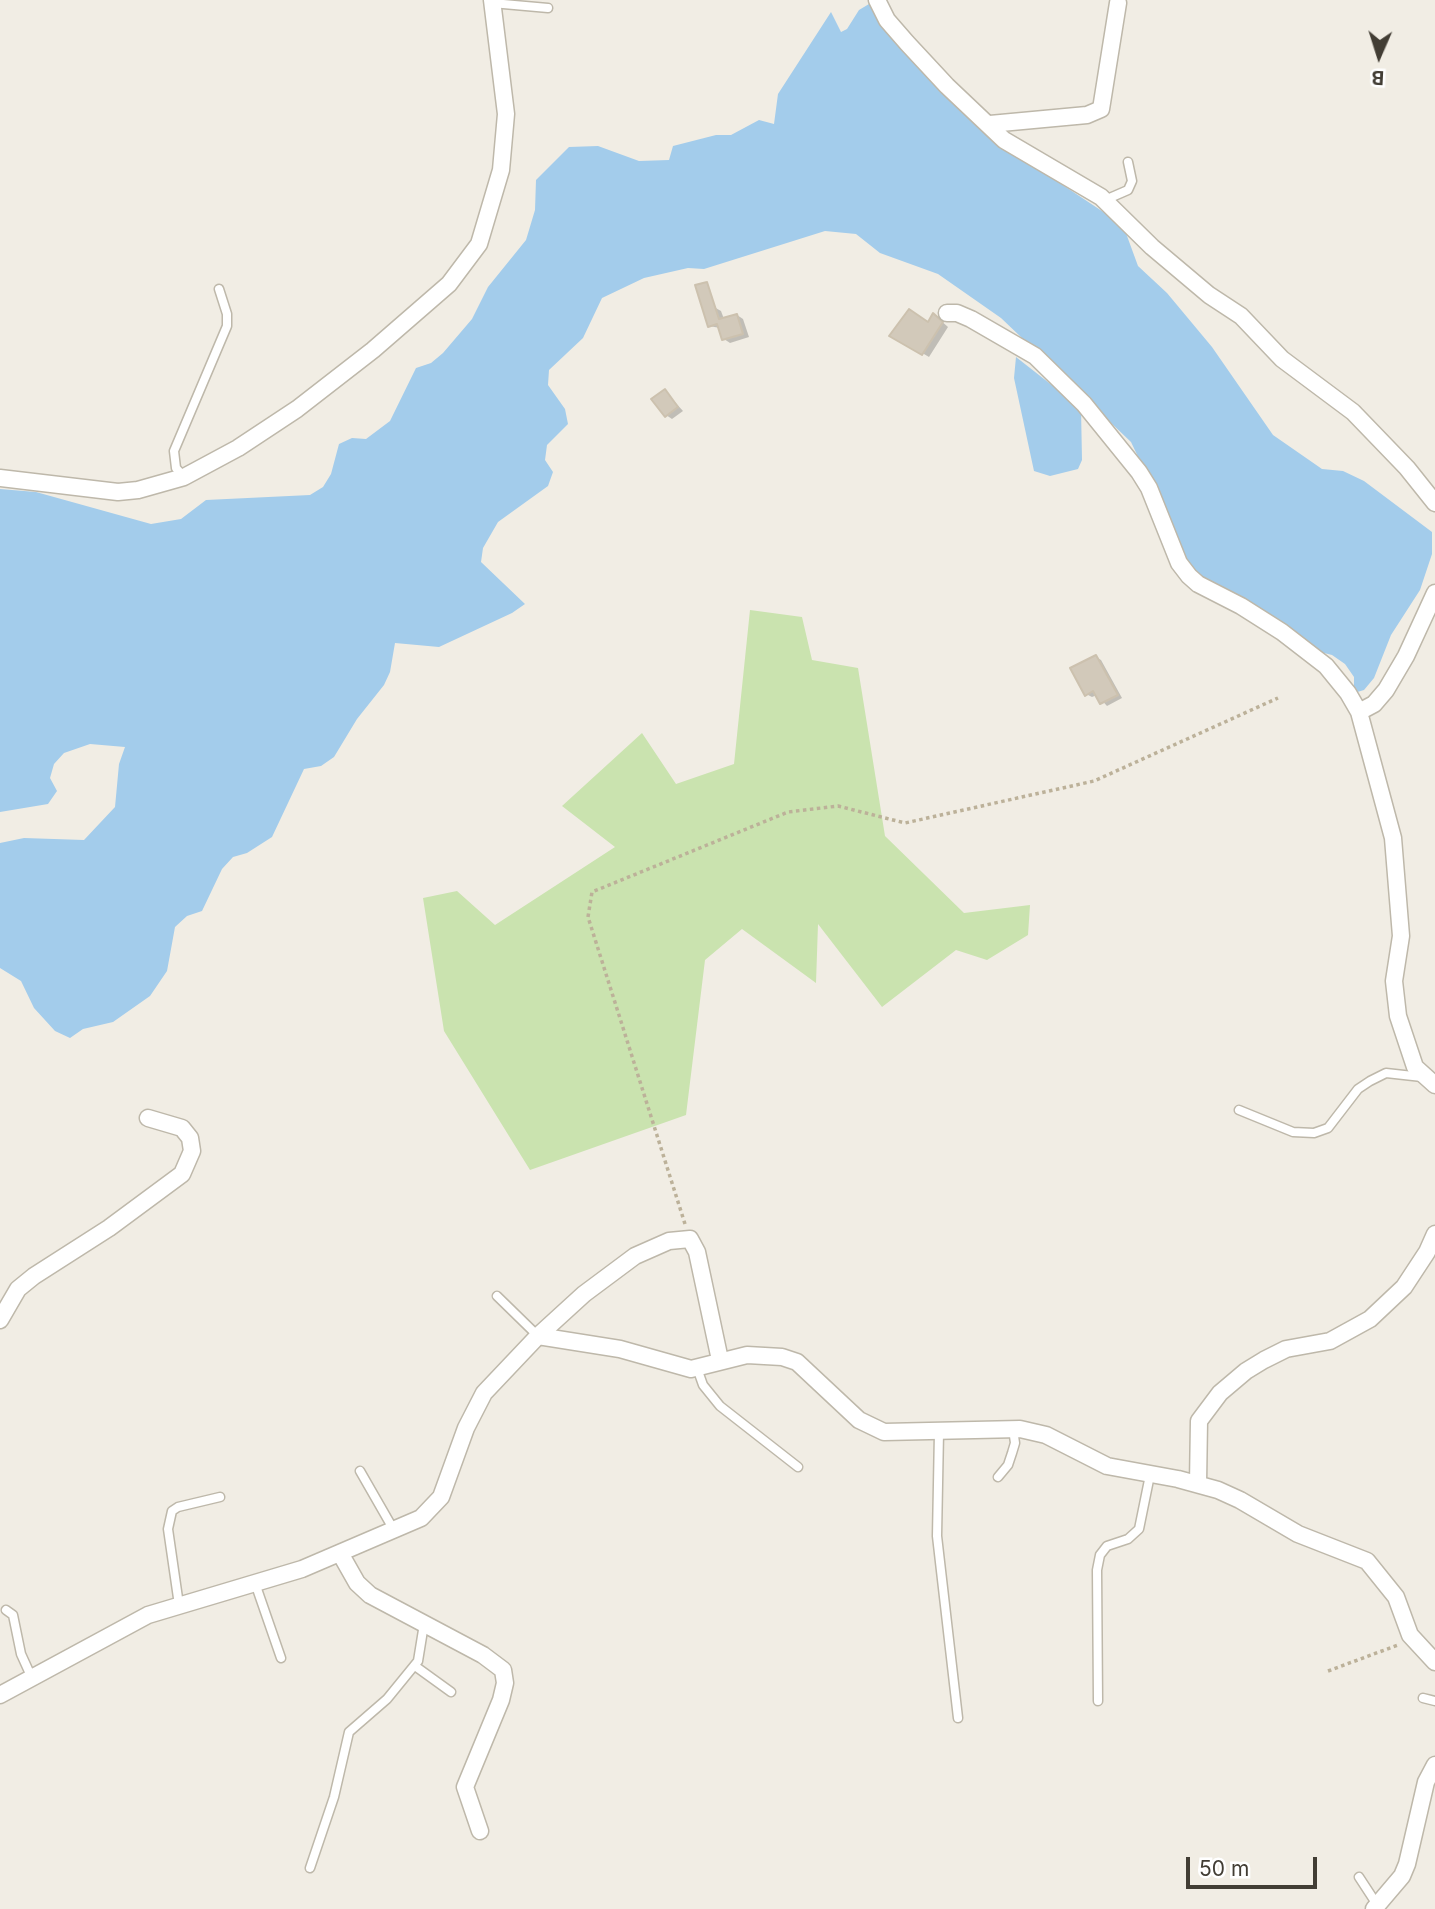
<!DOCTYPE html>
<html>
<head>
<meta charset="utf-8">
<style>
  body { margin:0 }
  #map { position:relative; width:1435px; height:1909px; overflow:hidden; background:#f1ede4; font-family:Inter,sans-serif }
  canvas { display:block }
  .north { position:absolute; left:1344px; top:21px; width:70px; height:70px; -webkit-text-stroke:5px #fff; paint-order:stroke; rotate:183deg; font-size:19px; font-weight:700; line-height:28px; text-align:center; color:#423d34 }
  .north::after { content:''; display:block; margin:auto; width:24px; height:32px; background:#423d34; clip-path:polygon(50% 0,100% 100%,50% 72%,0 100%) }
  .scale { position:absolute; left:1186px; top:1857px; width:131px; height:32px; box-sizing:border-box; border:4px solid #423d34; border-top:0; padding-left:9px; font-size:21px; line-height:24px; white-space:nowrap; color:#423d34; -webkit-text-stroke:5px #fff; paint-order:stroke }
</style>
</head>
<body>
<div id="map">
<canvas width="1435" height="1909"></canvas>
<div class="north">B</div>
<div class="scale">50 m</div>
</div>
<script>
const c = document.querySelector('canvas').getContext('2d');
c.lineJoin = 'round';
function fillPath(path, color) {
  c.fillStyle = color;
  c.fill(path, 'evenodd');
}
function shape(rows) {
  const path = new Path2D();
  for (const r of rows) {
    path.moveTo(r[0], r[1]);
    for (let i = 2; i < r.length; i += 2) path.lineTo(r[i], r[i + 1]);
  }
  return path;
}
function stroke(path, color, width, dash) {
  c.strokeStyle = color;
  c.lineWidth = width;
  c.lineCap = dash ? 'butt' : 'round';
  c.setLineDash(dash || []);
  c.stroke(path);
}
fillPath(shape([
  [750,610,802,617,812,660,858,668,885,836,964,913,1030,905,1028,935,987,960,956,950,882,1007,818,924,816,983,742,929,705,960,686,1115,530,1170,444,1031,423,898,457,891,495,925,615,847,562,806,642,733,676,784,734,764]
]), '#cae3af');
fillPath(shape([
  [869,4,911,55,1019,156,1123,225,1138,266,1167,293,1212,347,1273,435,1322,469,1343,471,1364,481,1432,532,1432,554,1420,590,1391,635,1374,678,1364,690,1354,693,1354,677,1345,664,1332,655,1312,650,1287,625,1219,591,1191,568,1131,442,1001,318,938,274,880,253,856,234,825,231,704,269,688,268,644,278,602,298,583,338,549,370,548,385,565,409,568,424,547,445,545,460,553,472,548,486,498,522,483,548,481,562,525,604,512,613,439,647,395,643,390,672,384,685,357,719,334,757,321,766,304,769,272,837,247,853,233,857,222,869,202,911,187,916,175,927,167,971,150,996,113,1022,83,1029,70,1038,55,1031,34,1008,21,981,0,968,0,843,24,838,84,840,115,807,119,764,125,747,90,744,64,753,54,764,50,778,57,791,48,804,0,812,0,489,36,492,151,524,181,519,206,500,310,495,323,487,331,474,339,444,352,438,366,439,390,421,416,368,431,363,443,353,472,319,488,287,526,240,535,210,536,180,569,147,598,146,639,161,669,160,673,146,716,135,731,135,759,120,774,124,778,94,831,12,841,32,847,29,859,10],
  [1016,357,1081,408,1082,460,1078,469,1050,476,1034,471,1014,378]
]), '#a3cceb');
fillPath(shape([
  [714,307,721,311,724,319,737,315,743,319,749,337,730,343,724,339,720,328,709,326],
  [939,319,948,327,929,357,892,335],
  [665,391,683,411,672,419,666,415],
  [1096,657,1101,660,1122,698,1107,706,1097,695,1092,697,1086,694]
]), '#0003');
const building = shape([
  [707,282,719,319,737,314,743,334,722,340,717,324,708,327,695,285,707,282],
  [909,309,928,322,933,313,943,322,922,355,889,336,909,309],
  [665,389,678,407,665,417,651,399,665,389],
  [1096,655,1118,695,1100,704,1093,691,1085,696,1070,668,1096,655]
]);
fillPath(building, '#d2c9ba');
stroke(building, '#ccc1ae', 2);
const service = shape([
  [492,3,548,8],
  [1105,200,1128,190,1132,181,1128,162],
  [184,477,176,468,174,451,227,326,227,314,219,289],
  [1239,1110,1293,1132,1314,1133,1328,1128,1358,1089,1370,1081,1386,1073,1422,1077],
  [497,1296,538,1336],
  [697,1368,703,1385,720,1406,798,1467],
  [939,1432,937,1536,958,1718],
  [360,1471,395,1532],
  [998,1477,1008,1465,1012,1453,1015,1443,1013,1429],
  [255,1583,281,1658],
  [179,1605,168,1529,172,1511,178,1507,220,1497],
  [6,1610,13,1615,21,1654,31,1676],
  [415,1666,451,1692],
  [1423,1698,1435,1701],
  [1098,1701,1097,1570,1100,1555,1107,1546,1128,1539,1139,1529,1150,1475],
  [310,1868,334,1797,349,1732,387,1699,418,1661,424,1624],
  [1359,1877,1376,1903]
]);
const minor = shape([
  [877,0,887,20,907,43,947,86,1004,140,1101,197,1152,247,1209,295,1241,316,1282,359,1353,412,1407,468,1435,503],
  [990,124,1087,115,1101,109,1118,3],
  [947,313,957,313,971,319,1035,356,1084,404,1139,472,1149,488,1179,563,1189,576,1198,584,1241,606,1282,632,1326,666,1348,693,1359,712,1393,838,1401,936,1394,981,1398,1016,1415,1067,1435,1085],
  [0,478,118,492,138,490,184,477,238,448,297,409,373,350,449,284,479,244,501,170,506,114,492,0],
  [1359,712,1374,704,1386,690,1406,656,1435,593],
  [0,1320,18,1289,34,1276,109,1228,182,1174,192,1151,190,1138,182,1128,148,1118],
  [538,1336,584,1294,635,1256,669,1241,690,1239,697,1252,720,1360],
  [1198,1484,1199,1421,1220,1393,1246,1371,1264,1360,1286,1349,1330,1341,1370,1319,1404,1287,1427,1252,1435,1234],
  [340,1553,357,1583,370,1595,483,1655,503,1670,505,1683,501,1700,465,1787,480,1831],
  [0,1695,148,1615,302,1569,421,1518,441,1497,466,1428,484,1393,538,1336,620,1349,691,1369,747,1355,782,1357,797,1362,859,1420,884,1432,1020,1429,1046,1435,1107,1466,1178,1479,1218,1490,1240,1500,1298,1534,1367,1561,1396,1597,1410,1635,1435,1662],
  [1374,1909,1402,1876,1407,1864,1426,1782,1435,1765]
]);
stroke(service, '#beb8aa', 11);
stroke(minor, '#beb8aa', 19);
stroke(shape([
  [685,1224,588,917,592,892,788,812,838,806,905,823,1094,781,1278,698],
  [1328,1671,1398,1645]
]), '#bcb199', 3.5, [3.5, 3.5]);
stroke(service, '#fff', 8);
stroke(minor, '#fff', 16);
</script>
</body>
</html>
